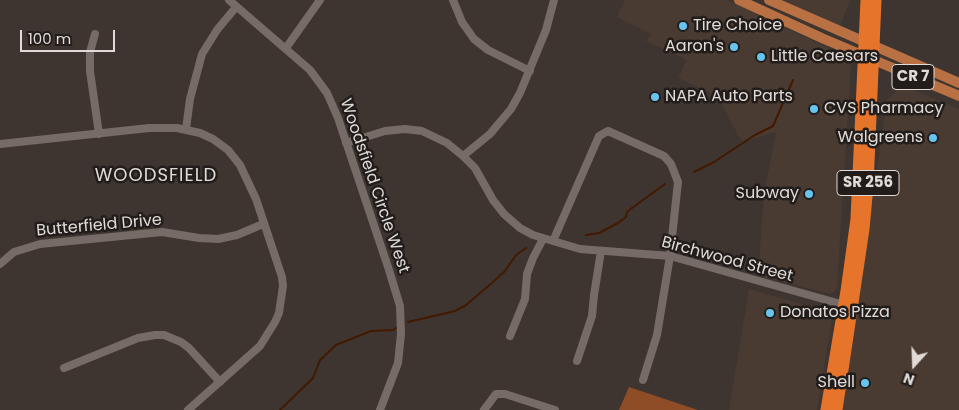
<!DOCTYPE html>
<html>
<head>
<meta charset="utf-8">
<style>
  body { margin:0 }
  #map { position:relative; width:959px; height:410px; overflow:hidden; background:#3e3530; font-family:Poppins,sans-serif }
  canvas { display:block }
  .north { position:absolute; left:889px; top:340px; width:50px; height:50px; -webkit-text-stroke:4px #221d1b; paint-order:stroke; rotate:200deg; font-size:14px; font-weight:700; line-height:20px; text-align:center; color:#e1dbd7 }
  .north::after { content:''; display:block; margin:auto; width:18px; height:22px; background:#e1dbd7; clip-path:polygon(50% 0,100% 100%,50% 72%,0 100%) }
  .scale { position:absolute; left:20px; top:30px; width:95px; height:22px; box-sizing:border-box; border:2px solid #e1dbd7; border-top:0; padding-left:6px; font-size:15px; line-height:18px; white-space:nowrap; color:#e1dbd7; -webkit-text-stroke:4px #221d1b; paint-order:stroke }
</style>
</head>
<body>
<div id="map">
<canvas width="959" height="410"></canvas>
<div class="north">N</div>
<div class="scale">100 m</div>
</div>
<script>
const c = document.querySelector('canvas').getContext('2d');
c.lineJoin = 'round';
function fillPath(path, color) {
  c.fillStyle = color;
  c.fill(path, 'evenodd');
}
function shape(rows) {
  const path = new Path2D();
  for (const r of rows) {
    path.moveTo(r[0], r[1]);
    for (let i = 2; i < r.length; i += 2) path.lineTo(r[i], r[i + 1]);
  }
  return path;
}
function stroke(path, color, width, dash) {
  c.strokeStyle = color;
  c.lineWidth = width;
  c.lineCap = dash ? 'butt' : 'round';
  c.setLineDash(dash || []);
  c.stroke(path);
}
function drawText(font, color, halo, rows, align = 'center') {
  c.font = font + ' Poppins,sans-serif';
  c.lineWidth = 5;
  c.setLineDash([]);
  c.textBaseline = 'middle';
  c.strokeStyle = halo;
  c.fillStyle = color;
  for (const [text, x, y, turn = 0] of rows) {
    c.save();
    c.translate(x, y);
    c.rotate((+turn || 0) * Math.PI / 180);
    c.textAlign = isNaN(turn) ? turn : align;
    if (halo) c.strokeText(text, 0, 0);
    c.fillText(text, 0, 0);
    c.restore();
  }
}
fillPath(shape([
  [625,0,727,0,828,48,851,63,837,288,832,294,758,276,764,195,776,132,742,142,717,96,678,78,687,60,646,41,651,34,617,17],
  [782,0,850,0,840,26],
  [902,85,959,109,959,410,842,410,887,100],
  [749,289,833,313,817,410,729,410]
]), '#4a3b32');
fillPath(shape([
  [629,387,698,410,619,410]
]), '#8e4d26');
stroke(shape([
  [812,54,818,49],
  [694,172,714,162,755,135,773,126,793,80],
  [586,235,599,233,618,223,626,217,627,212,632,208,665,184],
  [408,322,455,311,466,305,492,283,505,271,516,255,526,248],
  [280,410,313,378,320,360,336,345,371,331,393,330,398,327]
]), '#431900', 2);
stroke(shape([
  [229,0,310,70,327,93,338,118,389,270,400,306,401,334,398,363,380,410],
  [453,0,462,22,474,39,488,50,530,71],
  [95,34,90,52,90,71,99,134],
  [286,48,320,0],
  [186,129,190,99,202,54,217,30,236,7],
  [346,143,385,131,405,129,422,131,447,143,463,156,475,168,493,200,504,214,520,228,533,235,580,249,670,256,848,306],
  [0,144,149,128,177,128,200,133,213,139,228,150,240,165,256,199,282,277,283,286,279,313,275,322,260,346,188,410],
  [463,156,490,134,511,109,520,93,546,30,554,0],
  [553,241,599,136,608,131,664,156,671,164,678,182,670,256,657,335,643,380],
  [0,264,14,252,40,244,162,232,199,238,218,239,237,235,263,224],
  [510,336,525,299,527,274,533,258,543,239],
  [577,361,592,316,594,295,601,251],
  [64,368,138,338,155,335,164,335,181,342,189,348,220,382],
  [484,410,496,394,505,394,555,410]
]), '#766b66', 8);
stroke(shape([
  [739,0,824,39,959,96],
  [769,0,959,83]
]), '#b97143', 10);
stroke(shape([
  [826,410,846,291,856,219,866,0],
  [837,410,864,229,868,186,876,0]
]), '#e6752b', 11);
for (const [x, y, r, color] of [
  [683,26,5,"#66c4ef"],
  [734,47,5,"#66c4ef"],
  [761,57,5,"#66c4ef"],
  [655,97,5,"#66c4ef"],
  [814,109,5,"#66c4ef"],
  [933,138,5,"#66c4ef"],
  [809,194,5,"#66c4ef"],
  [770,313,5,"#66c4ef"],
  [865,383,5,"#66c4ef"]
]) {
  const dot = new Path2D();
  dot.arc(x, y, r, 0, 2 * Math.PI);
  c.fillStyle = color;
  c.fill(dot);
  stroke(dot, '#221d1b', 2);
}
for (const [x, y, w] of [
  [913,77,42],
  [868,183,62]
]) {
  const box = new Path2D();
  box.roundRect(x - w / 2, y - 12.5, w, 25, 4);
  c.fillStyle = '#221d1b';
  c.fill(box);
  stroke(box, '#e1dbd7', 1);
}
drawText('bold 15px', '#e1dbd7', null, [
  ["CR 7",913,77],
  ["SR 256",868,183]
]);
drawText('16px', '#e1dbd7', '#221d1b', [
  ["Tire Choice",693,26],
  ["Aaron's",724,47,"right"],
  ["Little Caesars",771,57],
  ["NAPA Auto Parts",665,97],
  ["CVS Pharmacy",824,109],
  ["Walgreens",923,138,"right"],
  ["Subway",799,194,"right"],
  ["Donatos Pizza",780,313],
  ["Shell",855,383,"right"]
], 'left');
drawText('16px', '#e1dbd7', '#221d1b', [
  ["Woodsfield Circle West",374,186,71],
  ["Butterfield Drive",99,226,-5],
  ["Birchwood Street",727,260,15]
]);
c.letterSpacing = '1px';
drawText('18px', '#e1dbd7', '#221d1b', [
  ["WOODSFIELD",156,176]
]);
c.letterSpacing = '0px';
</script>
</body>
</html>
